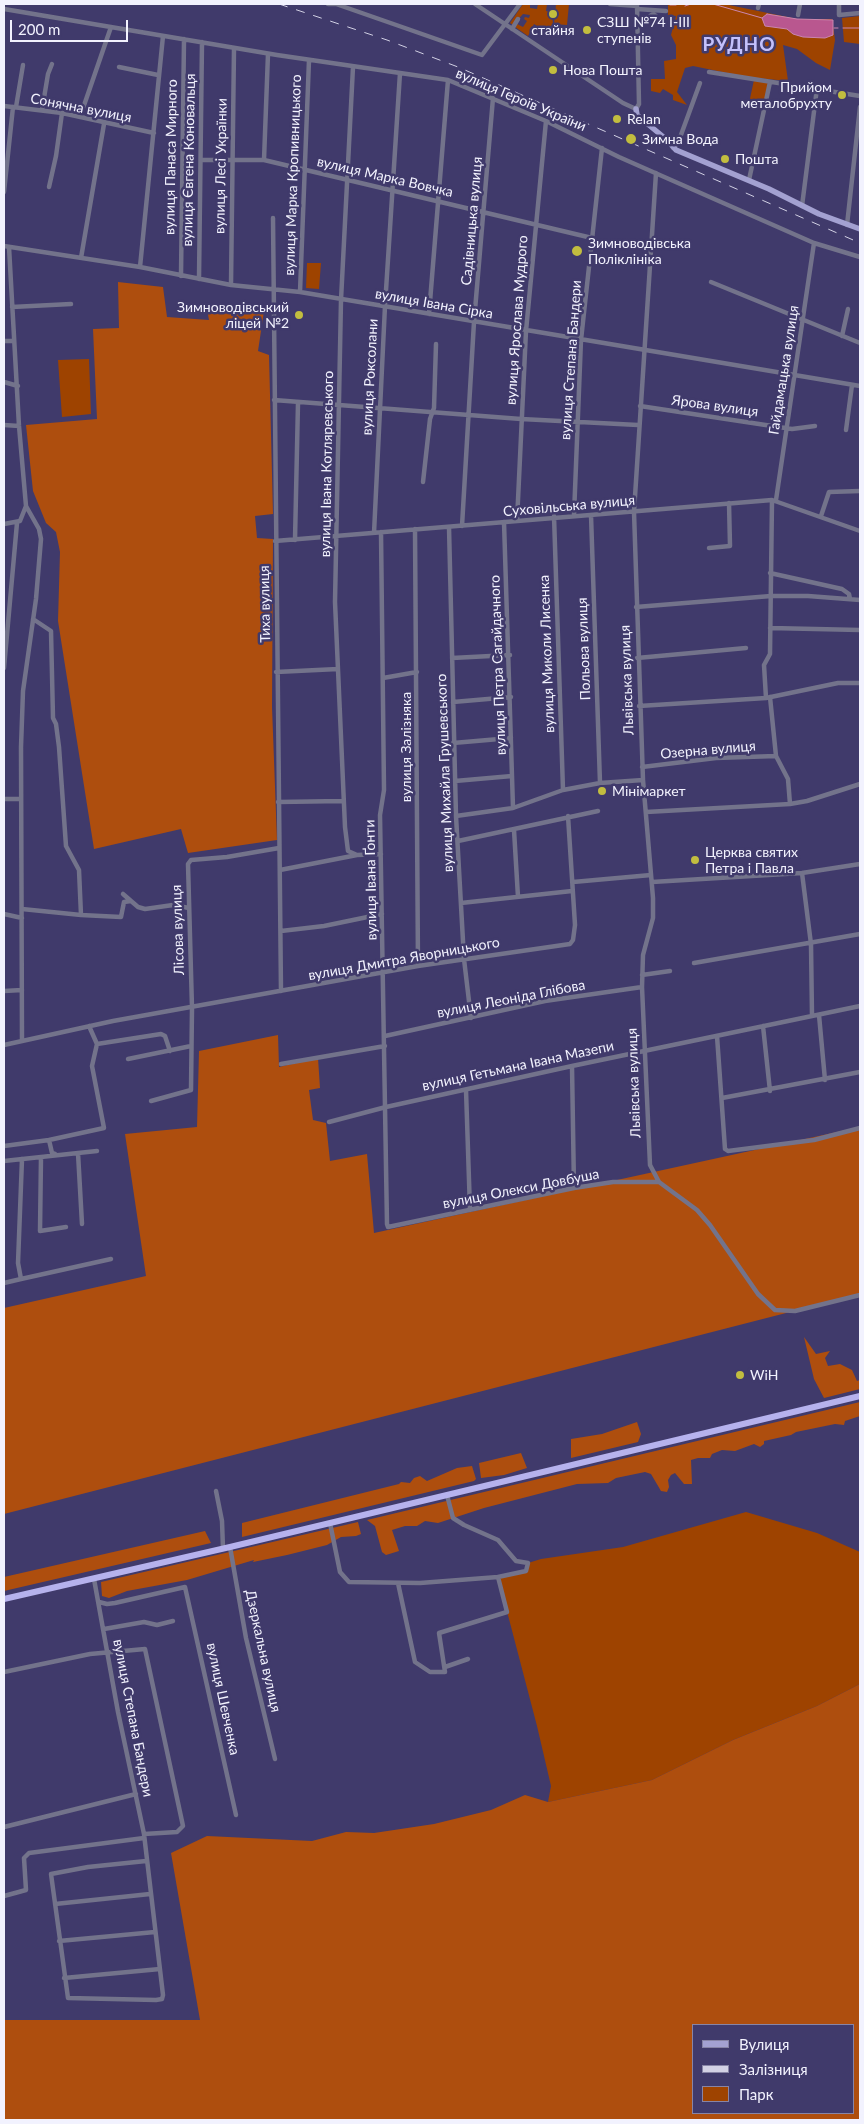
<!DOCTYPE html>
<html>
<head>
<meta charset="utf-8">
<style>
  body { margin:0 }
  #map { position:relative; width:864px; height:2124px; overflow:hidden; background:#403a6b; font-family:Lato,sans-serif }
  canvas { display:block }
  .frame { position:absolute; inset:0; border:5px solid #f2f2fe; pointer-events:none }
  .legend { position:absolute; left:692px; top:2024px; width:162px; height:90px; box-sizing:border-box; background:#403a6b; border:1px solid #8784a6; margin:0; padding:6px 9px; list-style:none; font-size:15px; color:#f2f2fe }
  .legend li { display:flex; align-items:center; gap:10px; height:25px }
  .legend b { width:25px; border:1px solid #8784a6 }
  .scale { position:absolute; left:10px; top:20px; width:118px; height:22px; box-sizing:border-box; border:2px solid #f2f2fe; border-top:0; padding-left:6px; font-size:15px; line-height:18px; white-space:nowrap; color:#f2f2fe; -webkit-text-stroke:4px #403a6b; paint-order:stroke }
</style>
</head>
<body>
<div id="map">
<canvas width="864" height="2124"></canvas>
<div class="frame"></div>
<ul class="legend">
<li><b style="height:6px;background:#a3a1d1"></b>Вулиця</li>
<li><b style="height:6px;background:#d2d1e4"></b>Залізниця</li>
<li><b style="height:14px;background:#9e4300"></b>Парк</li>
</ul>
<div class="scale">200 m</div>
</div>
<script>
const c = document.querySelector('canvas').getContext('2d');
c.lineJoin = 'round';
function fillPath(path, color) {
  c.fillStyle = color;
  c.fill(path, 'evenodd');
}
function shape(rows) {
  const path = new Path2D();
  for (const r of rows) {
    if (r.length === 3) {
      path.moveTo(r[0] + r[2], r[1]);
      path.arc(r[0], r[1], r[2], 0, 2 * Math.PI);
      continue;
    }
    path.moveTo(r[0], r[1]);
    for (let i = 2; i < r.length; i += 2) path.lineTo(r[i], r[i + 1]);
  }
  return path;
}
function stroke(path, color, width, dash) {
  c.strokeStyle = color;
  c.lineWidth = width;
  c.lineCap = dash ? 'butt' : 'round';
  c.setLineDash(dash || []);
  c.stroke(path);
}
function drawText(font, color, halo, rows, align = 'center') {
  c.font = font + ' Lato,sans-serif';
  c.lineWidth = 5;
  c.setLineDash([]);
  c.textBaseline = 'middle';
  c.strokeStyle = halo;
  c.fillStyle = color;
  for (const [text, x, y, turn = 0] of rows) {
    c.save();
    c.translate(x, y);
    c.rotate((+turn || 0) * Math.PI / 180);
    c.textAlign = isNaN(turn) ? turn : align;
    if (halo) c.strokeText(text, 0, 0);
    c.fillText(text, 0, 0);
    c.restore();
  }
}
fillPath(shape([
  [523,4,530,4,530,8,537,9,538,4,547,4,546,11,552,12,553,24,545,31,534,24,528,36,515,27,517,24,523,27,527,21,524,19,525,17,529,18,530,15,523,14,513,25,510,23],
  [556,4,569,4,567,25,554,24],
  [668,4,724,4,797,19,832,19,835,40,830,70,816,63,797,49,783,45,788,81,747,77,693,66,685,68,677,92,687,105,673,100,673,95,663,89,660,93,651,91,651,79,665,79,664,61,676,59,676,45,671,35,676,16,668,15],
  [860,16,860,44,844,42,842,18],
  [754,80,770,82,765,106,749,103],
  [307,263,321,263,319,289,306,288],
  [89,359,91,414,62,417,58,360],
  [746,1512,817,1533,860,1552,860,1684,817,1706,733,1740,652,1780,548,1802,551,1786,537,1726,498,1577,526,1571,528,1563,541,1559,623,1547]
]), '#9e4300');
fillPath(shape([
  [118,282,163,287,167,317,209,320,206,304,264,311,258,351,269,355,273,514,255,516,257,538,273,539,272,707,277,840,188,853,181,829,94,849,58,621,60,552,56,532,46,523,33,491,26,425,97,419,93,329,119,328],
  [278,1035,279,1067,318,1058,320,1088,309,1090,313,1120,326,1123,330,1161,367,1154,374,1233,860,1127,860,1294,4,1514,4,1308,146,1276,125,1134,197,1127,199,1051],
  [804,1337,816,1354,830,1351,825,1358,828,1366,840,1364,852,1370,857,1381,860,1380,860,1389,824,1398,814,1379],
  [860,1402,860,1416,845,1421,844,1425,835,1424,796,1432,791,1435,764,1441,764,1444,760,1447,754,1444,735,1451,722,1450,712,1454,710,1458,698,1458,691,1460,692,1484,684,1484,675,1473,671,1475,668,1480,669,1487,667,1492,661,1491,651,1474,645,1472,616,1478,608,1483,577,1484,484,1508,438,1523,425,1521,417,1526,405,1526,392,1530,399,1551,386,1555,382,1552,375,1526,367,1520],
  [637,1422,641,1434,638,1442,571,1458,571,1439,602,1434],
  [521,1453,527,1468,504,1475,481,1478,479,1463],
  [472,1466,476,1479,474,1481,242,1537,242,1523,399,1484,401,1482,410,1483,414,1478,420,1476,427,1481,457,1468],
  [358,1522,361,1534,356,1536,341,1537,327,1545,287,1555,253,1562,254,1560,187,1580,127,1591,109,1598,102,1596,101,1582],
  [205,1531,211,1543,4,1591,4,1577],
  [860,1684,860,2120,4,2120,4,2020,200,2020,171,1853,207,1836,312,1841,346,1832,374,1833,434,1824,491,1810,525,1795,548,1802,652,1780,733,1740,817,1706],
  [853,2025,853,2113,693,2113,693,2025]
]), '#ae4e0e');
const water = shape([
  [767,14,797,19,833,20,833,35,825,38,803,37,793,34,787,29,765,26,762,18,767,14]
]);
fillPath(water, '#b9578f');
stroke(water, '#ca86b0', 1);
stroke(shape([
  [713,4,762,18],
  [670,5,676,5],
  [685,6,691,4],
  [834,28,838,28],
  [843,28,860,28]
]), '#ca86b0', 1);
stroke(shape([
  [328,4,336,4,402,27,482,55,520,4],
  [475,4,623,103,636,109,639,104,637,4],
  [610,4,637,6],
  [839,4,839,15,860,13],
  [758,8,759,4],
  [4,9,277,55,448,80,546,121,619,157,814,243,860,257],
  [637,9,666,11],
  [653,18,3.5],
  [798,15,800,4],
  [637,22,653,21],
  [512,29,518,19],
  [119,67,158,75],
  [353,67,341,300,335,602,345,827,348,851,357,855],
  [709,72,860,96],
  [4,106,62,113,154,133],
  [16,107,23,65],
  [42,110,48,74,52,64],
  [80,117,111,27],
  [673,148,678,143,700,83],
  [201,160,264,160,592,238],
  [264,160,268,54],
  [656,173,634,512,643,780,653,898,653,918,643,955,642,987,650,1165,659,1182,697,1210,710,1225,758,1294,775,1310,795,1311,860,1295],
  [749,180,770,82],
  [49,187,56,156,62,113],
  [4,192,13,107],
  [802,206,817,88],
  [273,218,281,991],
  [847,225,860,107],
  [4,246,140,267,231,285,300,292,860,386],
  [81,258,104,124],
  [140,267,163,36],
  [181,276,184,39],
  [199,279,202,42],
  [711,282,860,343],
  [231,285,234,48],
  [300,292,309,60],
  [12,307,71,304],
  [429,314,448,80],
  [842,336,848,309],
  [4,341,14,341],
  [4,382,18,386],
  [274,400,521,419,638,425],
  [640,406,792,429,815,426],
  [4,425,19,426],
  [846,430,852,385],
  [423,482,430,419,434,408,436,344],
  [776,500,814,243],
  [574,515,581,340,602,148],
  [591,515,600,783],
  [554,516,563,790],
  [821,516,829,492,860,491],
  [517,521,526,331,546,121],
  [504,522,513,808],
  [4,524,20,521,26,506,19,426,9,247],
  [462,526,474,322,493,98],
  [449,527,456,816,464,959,471,1018],
  [415,529,418,966],
  [381,532,384,790,380,815,387,1224,388,1227,574,1188,613,1182,659,1182],
  [374,533,385,306,400,73],
  [295,540,298,403],
  [275,541,772,500,860,531],
  [709,548,730,546,729,503],
  [770,573,842,589,849,594,850,599],
  [636,607,771,596,808,596,860,600],
  [33,619,51,631,53,718,56,724,59,747,66,846,79,870,81,915,121,917,124,902,131,901],
  [770,628,860,630],
  [452,658,510,655],
  [637,658,746,648],
  [4,668,17,523],
  [276,672,338,669],
  [383,678,417,672],
  [770,697,776,756,788,779,790,804],
  [766,698,764,665,770,654,772,500],
  [453,702,511,697],
  [639,706,766,698,838,683,860,683],
  [453,743,511,738],
  [642,767,716,758,776,756],
  [455,781,512,776],
  [4,799,20,799],
  [278,802,343,801],
  [646,812,790,804,807,801,860,784],
  [456,816,513,808,563,790,600,783,643,780],
  [514,830,518,897],
  [458,841,598,811],
  [280,870,357,855,381,854],
  [802,873,811,944,812,1016],
  [573,882,651,875],
  [652,882,802,873,860,864],
  [123,894,138,907,145,909,173,905,189,908],
  [461,903,572,891],
  [22,909,81,915],
  [4,914,22,918],
  [281,931,324,926,382,914],
  [694,963,860,934],
  [642,975,670,971],
  [4,991,22,990],
  [819,1015,825,1080],
  [89,1026,97,1044],
  [763,1026,770,1091],
  [385,1036,545,1001,642,987],
  [717,1036,725,1149,728,1151,814,1140,860,1128],
  [22,1040,21,747,23,691,36,599,41,539,39,529,26,506],
  [4,1045,113,1021,418,966,570,944,573,940,575,925,568,816],
  [128,1059,191,1046],
  [281,1064,385,1046],
  [572,1066,574,1188],
  [466,1090,470,1210],
  [722,1098,860,1072],
  [151,1101,191,1090,192,1008,188,864,191,860,227,857,279,848],
  [329,1122,386,1107,572,1066,860,1006],
  [49,1140,52,1153,55,1154],
  [4,1146,49,1140,104,1128,92,1066,97,1044,161,1034,165,1036,170,1051],
  [78,1153,97,1151],
  [41,1157,40,1231,66,1227],
  [4,1161,78,1153,82,1224],
  [21,1279,111,1259],
  [4,1283,21,1279,18,1263,22,1159],
  [216,1491,222,1521,223,1549],
  [330,1523,340,1572,349,1582,420,1583,498,1577],
  [230,1547,246,1638,275,1759],
  [94,1579,118,1712,144,1834,163,1995,162,1999,156,2000,68,1998,51,1874,88,1867,146,1861],
  [398,1583,415,1662,430,1672,445,1672,439,1633,507,1612,498,1577,526,1571,528,1563,516,1561,498,1540,464,1525,453,1518,447,1495],
  [99,1602,107,1604,115,1603,185,1587,236,1815],
  [104,1629,144,1622,157,1625,173,1621],
  [445,1667,468,1659],
  [4,1672,90,1654,145,1649,183,1826,177,1832,144,1834],
  [4,1827,136,1794],
  [4,1896,26,1890,24,1858,29,1853,144,1838],
  [55,1904,150,1894],
  [59,1941,155,1932],
  [64,1978,160,1969]
]), '#73738b', 4.5);
stroke(shape([
  [636,109,637,115,667,140,676,150,769,189,819,214,860,229]
]), '#a3a1d1', 5.5);
stroke(shape([
  [4,1599,230,1547,860,1396]
]), '#b6b2ed', 6);
stroke(shape([
  [279,4,387,40,458,67,860,243]
]), '#d2d1e4', 1, [9, 9]);
for (const [x, y, r, color] of [
  [553,14,5,"#c2bd3f"],
  [587,30,5,"#c2bd3f"],
  [553,70,5,"#c2bd3f"],
  [842,95,5,"#c2bd3f"],
  [617,119,5,"#c2bd3f"],
  [631,139,6,"#c2bd3f"],
  [725,159,5,"#c2bd3f"],
  [577,251,6,"#c2bd3f"],
  [299,315,5,"#c2bd3f"],
  [602,791,5,"#c2bd3f"],
  [695,860,5,"#c2bd3f"],
  [740,1375,5,"#c2bd3f"]
]) {
  const dot = new Path2D();
  dot.arc(x, y, r, 0, 2 * Math.PI);
  c.fillStyle = color;
  c.fill(dot);
  stroke(dot, '#403a6b', 2);
}
drawText('14px', '#f2f2fe', '#403a6b', [
  ["СЗШ №74 І-ІІІ",597,22],
  ["ступенів",597,38],
  ["стайня",553,30,"center"],
  ["Нова Пошта",563,70],
  ["Прийом",832,87,"right"],
  ["металобрухту",832,103,"right"],
  ["Relan",627,119],
  ["Зимна Вода",642,139],
  ["Пошта",735,159],
  ["Зимноводівська",588,243],
  ["Поліклініка",588,259],
  ["Зимноводівський",289,307,"right"],
  ["ліцей №2",289,323,"right"],
  ["Мінімаркет",612,791],
  ["Церква святих",705,852],
  ["Петра і Павла",705,868],
  ["WiH",750,1375]
], 'left');
drawText('14px', '#f2f2fe', '#403a6b', [
  ["вулиця Героїв України",521,100,23],
  ["Сонячна вулиця",81,108,11],
  ["вулиця Панаса Мирного",171,157,-89],
  ["вулиця Євгена Коновальця",189,160,-89],
  ["вулиця Лесі Українки",221,166,-89],
  ["вулиця Марка Кропивницького",293,175,-88],
  ["вулиця Марка Вовчка",385,177,13],
  ["Садівницька вулиця",472,221,-85],
  ["вулиця Івана Сірка",434,304,10],
  ["вулиця Ярослава Мудрого",517,320,-86],
  ["вулиця Степана Бандери",571,360,-86],
  ["Гайдамацька вулиця",784,370,-81],
  ["вулиця Роксолани",370,377,-87],
  ["Ярова вулиця",715,406,8],
  ["вулиця Івана Котляревського",327,464,-89],
  ["Суховільська вулиця",569,506,-5],
  ["Тиха вулиця",265,604,-91],
  ["Польова вулиця",584,649,-92],
  ["вулиця Миколи Лисенка",547,654,-92],
  ["вулиця Петра Сагайдачного",498,665,-92],
  ["Львівська вулиця",627,680,-92],
  ["вулиця Залізняка",406,747,-90],
  ["Озерна вулиця",708,750,-5],
  ["вулиця Михайла Грушевського",445,773,-92],
  ["вулиця Івана Ґонти",371,880,-91],
  ["Лісова вулиця",178,930,-92],
  ["вулиця Дмитра Яворницького",404,959,-10],
  ["вулиця Леоніда Глібова",511,999,-11],
  ["вулиця Гетьмана Івана Мазепи",518,1066,-12],
  ["Львівська вулиця",634,1083,-92],
  ["вулиця Олекси Довбуша",521,1189,-11],
  ["Дзеркальна вулиця",263,1651,78],
  ["вулиця Шевченка",223,1699,78],
  ["вулиця Степана Бандери",133,1718,79]
]);
c.letterSpacing = '1px';
drawText('bold 19px', '#c4c1fc', '#403a6b', [
  ["РУДНО",739,45]
]);
c.letterSpacing = '0px';
</script>
</body>
</html>
